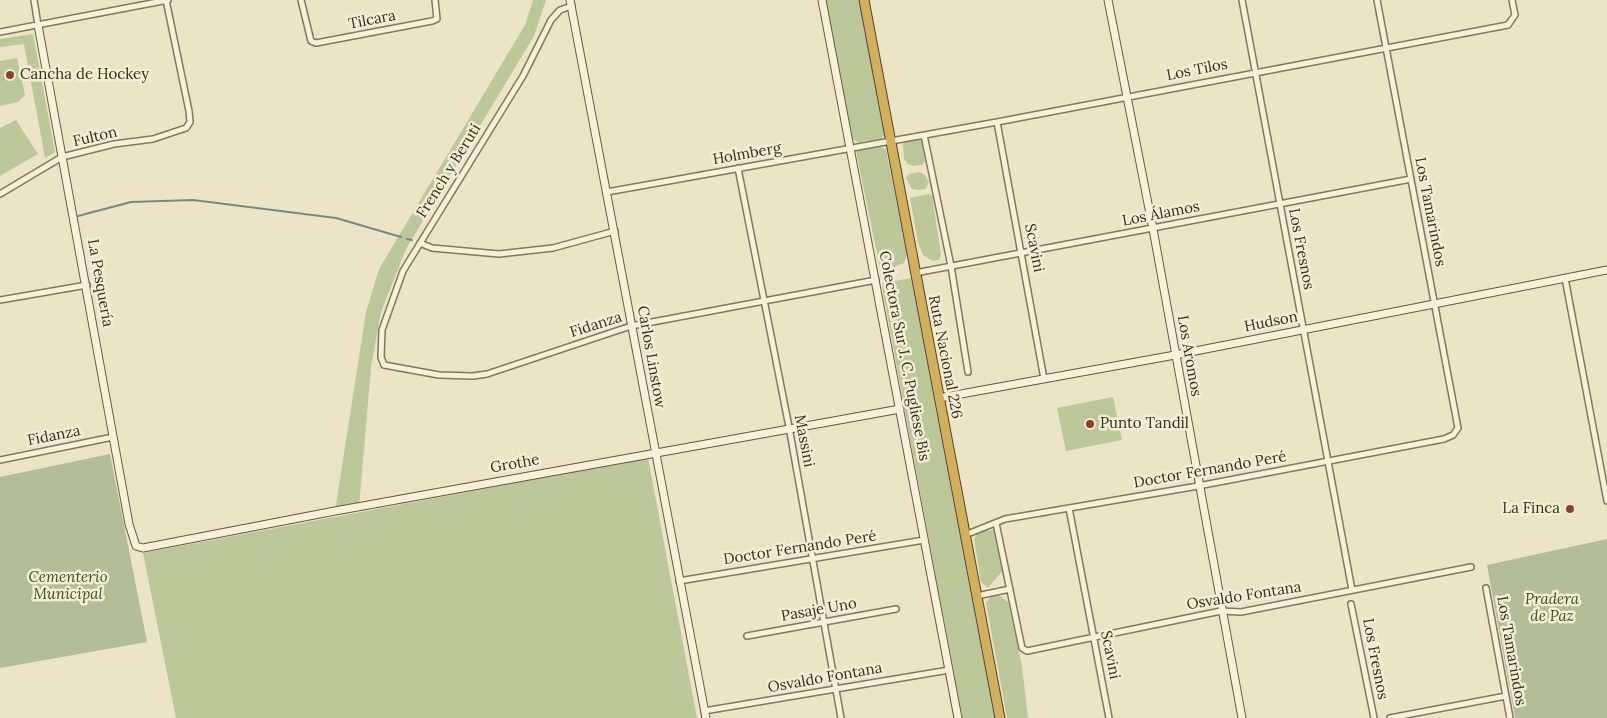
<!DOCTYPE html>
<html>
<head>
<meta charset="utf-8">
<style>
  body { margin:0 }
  canvas { display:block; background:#ebe5c5 }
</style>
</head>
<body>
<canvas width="1607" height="718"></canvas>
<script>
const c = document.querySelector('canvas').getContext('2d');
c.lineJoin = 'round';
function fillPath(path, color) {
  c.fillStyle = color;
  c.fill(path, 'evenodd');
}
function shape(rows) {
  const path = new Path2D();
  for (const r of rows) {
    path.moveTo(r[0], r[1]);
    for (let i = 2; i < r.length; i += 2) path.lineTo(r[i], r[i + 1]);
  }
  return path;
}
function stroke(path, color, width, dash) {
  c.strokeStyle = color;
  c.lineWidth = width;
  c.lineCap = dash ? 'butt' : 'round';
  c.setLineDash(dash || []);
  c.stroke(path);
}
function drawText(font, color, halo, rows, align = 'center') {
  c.font = font + ' Lora,serif';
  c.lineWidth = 5;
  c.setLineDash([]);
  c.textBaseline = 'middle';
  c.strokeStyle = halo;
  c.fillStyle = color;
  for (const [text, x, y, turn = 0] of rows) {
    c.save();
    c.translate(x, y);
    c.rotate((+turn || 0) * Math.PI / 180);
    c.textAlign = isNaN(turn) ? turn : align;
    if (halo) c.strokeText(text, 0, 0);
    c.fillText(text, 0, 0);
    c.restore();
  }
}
fillPath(shape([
  [533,0,546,0,534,36,406,249,381,312,371,367,359,507,335,511,366,312,379,269,525,25],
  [826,0,859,0,884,135,881,139,858,142,852,139],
  [33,34,55,152,45,158,24,44,0,47,0,39],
  [17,58,25,95,18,102,0,106,0,61],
  [16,120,38,154,0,176,0,128],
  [921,138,925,161,922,165,913,166,908,164,904,159,903,144,907,140],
  [878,145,886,150,907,255,904,263,881,273,856,151,860,148],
  [919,172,924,174,929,182,926,189,918,190,912,189,906,178,909,174],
  [929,194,932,196,941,255,939,260,933,261,923,255,918,243,910,198],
  [911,278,983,657,996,718,962,718,882,287,884,283],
  [1113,397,1122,440,1066,451,1057,408],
  [648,458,697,718,176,718,143,553],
  [992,530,995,530,1004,569,988,588,981,582,974,539,978,532],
  [998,594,1008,602,1022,666,1028,718,1007,718,986,603,992,595]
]), '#bcc89a');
fillPath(shape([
  [110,454,147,642,0,668,0,477],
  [1607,539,1607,718,1515,718,1487,565]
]), '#b3bd98');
stroke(shape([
  [78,216,131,202,193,200,336,218,401,237],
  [407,239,412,240]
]), '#6e8c89', 2);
const street = shape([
  [34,0,38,25],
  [301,0,311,41,316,43,432,21,437,19,435,0],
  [1242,0,1352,590],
  [572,6,560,10,551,20,523,76,403,271,382,330,381,357,384,365,439,375,473,376,487,374,631,326,876,280],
  [0,32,168,0],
  [997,122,1044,379],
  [924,135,951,266,968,372],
  [738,168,789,427,841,718],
  [607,192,997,122,1508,25,1515,15,1512,0],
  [0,194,62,157,114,144,153,139,186,128,190,122,189,111,166,0],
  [420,243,432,248,499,254,553,248,615,231],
  [915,273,1411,179],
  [1565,278,1607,501],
  [0,300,87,285],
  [0,460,113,437],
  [1069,508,1109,718],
  [996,523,1022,648,1027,651,1221,611,1241,612,1471,567],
  [965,535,1005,519,1198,486,1444,439,1453,435,1458,428,1377,0],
  [679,581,924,540],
  [1486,588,1510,718],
  [977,596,1010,589],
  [1351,604,1374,718],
  [747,636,896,609],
  [704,711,949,670],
  [1390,718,1506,696]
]);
const secondary = shape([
  [570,0,706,718],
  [822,0,958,718],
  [1108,0,1153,229,1242,718],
  [38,25,129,524,136,546,143,548,335,511,900,409],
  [939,398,1175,355,1607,270]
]);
const highway = shape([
  [864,0,1000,718]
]);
stroke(street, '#84775d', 8);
stroke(secondary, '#665840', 9);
stroke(highway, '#524530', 11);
stroke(street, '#f6f1d8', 5);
stroke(secondary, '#f6f1d8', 7);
stroke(highway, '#d3b05d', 9);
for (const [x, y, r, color] of [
  [10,75,5,"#8e3e31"],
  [1090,424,5,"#8e3e31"],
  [1570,509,5,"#8e3e31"]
]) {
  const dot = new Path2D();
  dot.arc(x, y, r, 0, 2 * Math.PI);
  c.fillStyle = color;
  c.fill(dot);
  stroke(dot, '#f3eed4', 2);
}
drawText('15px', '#352d1f', '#f3eed4', [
  ["Tilcara",372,20,-11],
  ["Los Tilos",1197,70,-11],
  ["Fulton",95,137,-13],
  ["Holmberg",747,154,-10],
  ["French y Beruti",449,171,-58],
  ["Los Tamarindos",1430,212,79],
  ["Los Álamos",1161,214,-11],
  ["Scavini",1034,248,79],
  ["Los Fresnos",1301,249,79],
  ["La Pesquería",100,283,80],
  ["Hudson",1271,322,-11],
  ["Fidanza",596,325,-18],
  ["Colectora Sur J. C. Pugliese Bis",904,356,79],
  ["Los Aromos",1189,356,80],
  ["Carlos Linstow",651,357,80],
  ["Ruta Nacional 226",945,357,79],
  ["Fidanza",54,436,-11],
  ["Massini",804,441,79],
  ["Grothe",515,464,-10],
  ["Doctor Fernando Peré",1210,470,-10],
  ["Doctor Fernando Peré",800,548,-9],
  ["Osvaldo Fontana",1244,596,-9],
  ["Pasaje Uno",819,610,-10],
  ["Los Tamarindos",1511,651,80],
  ["Scavini",1110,655,79],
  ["Los Fresnos",1375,659,79],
  ["Osvaldo Fontana",825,678,-10]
]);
drawText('15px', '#352d1f', '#f3eed4', [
  ["Cancha de Hockey",20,75],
  ["Punto Tandil",1100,424],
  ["La Finca",1560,509,"right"]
], 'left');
drawText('italic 15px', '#405027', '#f3eed4', [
  ["Cementerio",68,578],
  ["Municipal",68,595],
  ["Pradera",1552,600],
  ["de Paz",1552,617]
]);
</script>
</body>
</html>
